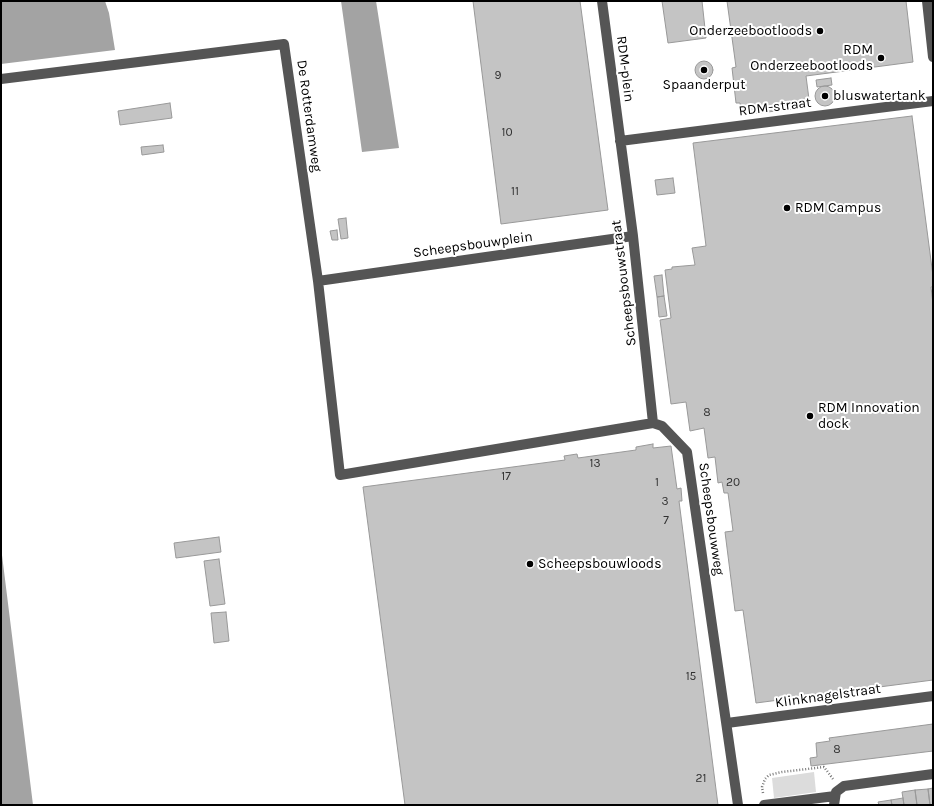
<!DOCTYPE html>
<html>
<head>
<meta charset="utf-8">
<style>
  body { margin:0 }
  #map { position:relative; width:934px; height:806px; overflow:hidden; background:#fff; font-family:Karla,sans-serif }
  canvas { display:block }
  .frame { position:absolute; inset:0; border:2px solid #000; pointer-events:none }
</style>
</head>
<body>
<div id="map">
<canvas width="934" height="806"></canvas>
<div class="frame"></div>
</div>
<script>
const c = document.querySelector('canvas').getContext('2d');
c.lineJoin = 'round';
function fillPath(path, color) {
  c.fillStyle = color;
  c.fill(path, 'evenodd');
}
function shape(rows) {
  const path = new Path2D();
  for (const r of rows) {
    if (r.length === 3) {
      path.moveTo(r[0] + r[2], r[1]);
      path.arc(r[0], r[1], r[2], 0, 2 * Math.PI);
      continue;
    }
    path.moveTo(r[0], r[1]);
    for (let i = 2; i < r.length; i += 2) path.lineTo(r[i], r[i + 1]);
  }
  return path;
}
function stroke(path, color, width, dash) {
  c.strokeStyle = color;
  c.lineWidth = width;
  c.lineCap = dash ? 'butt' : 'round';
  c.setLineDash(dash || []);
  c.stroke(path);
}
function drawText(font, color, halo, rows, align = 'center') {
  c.font = font + ' Karla,sans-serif';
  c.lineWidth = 4;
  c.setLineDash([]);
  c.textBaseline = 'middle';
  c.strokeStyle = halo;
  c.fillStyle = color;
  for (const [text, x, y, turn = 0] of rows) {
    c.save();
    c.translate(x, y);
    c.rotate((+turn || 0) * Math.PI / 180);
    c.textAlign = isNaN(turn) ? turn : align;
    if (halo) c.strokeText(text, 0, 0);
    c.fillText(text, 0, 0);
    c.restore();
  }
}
fillPath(shape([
  [814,772,816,792,774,798,772,778]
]), '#dcdcdc');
fillPath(shape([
  [1,1,105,1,109,13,115,50,1,64],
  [341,1,376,1,399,148,362,152],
  [1,547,33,805,1,805]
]), '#a3a3a3');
const building = shape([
  [473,1,580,1,608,210,501,224,473,1],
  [662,1,702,1,706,38,668,43,662,1],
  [727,1,906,1,913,62,806,76,810,107,742,115,740,103,736,103,732,68,736,67,727,1],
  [704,70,9],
  [831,78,832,85,817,87,816,80,831,78],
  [825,96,10],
  [170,103,172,118,120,125,118,111,170,103],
  [912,116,933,276,933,287,931,287,933,304,933,680,756,703,743,610,735,611,725,532,733,531,728,493,724,493,722,482,718,483,715,457,708,458,704,428,690,431,686,402,671,404,660,320,671,318,665,270,672,269,672,267,695,265,692,248,706,246,693,143,912,116],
  [163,145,164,152,142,155,141,147,163,145],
  [673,178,675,193,657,195,655,180,673,178],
  [346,218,348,238,341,239,338,219,346,218],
  [337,230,338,240,332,240,330,231,337,230],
  [662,275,664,296,657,297,654,276,662,275],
  [664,296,667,316,659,317,657,297,664,296],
  [653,444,653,448,671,446,677,489,681,488,682,501,679,501,718,805,405,805,363,487,565,460,564,456,577,454,578,458,636,450,636,447,653,444],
  [219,537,221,552,176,558,174,543,219,537],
  [219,559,225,604,210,606,204,561,219,559],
  [226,612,229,641,214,643,211,613,226,612],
  [933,724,933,751,811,766,810,758,817,757,816,743,830,741,829,738,933,724],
  [933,788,933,805,930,805,928,789,933,788],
  [928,789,930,805,917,805,915,790,928,789],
  [915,790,917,805,904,805,902,792,915,790],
  [903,798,904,805,892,805,891,800,903,798],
  [891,800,892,805,879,805,878,802,891,800]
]);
fillPath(building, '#c4c4c4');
stroke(building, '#999', 1);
stroke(shape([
  [763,793,762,787,765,779,769,775,782,772,824,767,833,779]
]), '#777', 2.5, [1, 2]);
stroke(shape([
  [602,1,633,236,653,423],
  [927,1,933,57],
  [1,79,284,44,318,281,340,475,653,423,662,426,687,452,738,805],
  [620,141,933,101],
  [318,281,633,236],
  [727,723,933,696],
  [764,805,835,796],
  [834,805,836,792,844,786,933,774]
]), '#555', 10);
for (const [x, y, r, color] of [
  [820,31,4,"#000"],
  [881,58,4,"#000"],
  [704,70,4,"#000"],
  [825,96,4,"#000"],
  [787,208,4,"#000"],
  [810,416,4,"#000"],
  [530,564,4,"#000"]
]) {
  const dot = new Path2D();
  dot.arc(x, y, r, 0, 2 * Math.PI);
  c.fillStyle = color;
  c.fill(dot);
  stroke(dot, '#fff', 1.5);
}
drawText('12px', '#313131', null, [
  ["9",498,76],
  ["10",507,133],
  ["11",515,192],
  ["8",707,413],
  ["13",595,464],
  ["17",506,477],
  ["1",657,483],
  ["20",733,483],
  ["3",665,502],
  ["7",666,521],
  ["15",691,677],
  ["8",837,750],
  ["21",701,779]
]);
drawText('14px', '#000', '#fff', [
  ["Onderzeebootloods",812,31,"right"],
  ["RDM",873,50,"right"],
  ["Onderzeebootloods",873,66,"right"],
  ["Spaanderput",704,85,"center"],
  ["bluswatertank",833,96],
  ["RDM Campus",795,208],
  ["RDM Innovation",818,408],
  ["dock",818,424],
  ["Scheepsbouwloods",538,564]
], 'left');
drawText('14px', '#000', '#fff', [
  ["RDM-plein",625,69,83],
  ["RDM-straat",775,107,-7],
  ["De Rotterdamweg",309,116,82],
  ["Scheepsbouwplein",473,245,-8],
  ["Scheepsbouwstraat",624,283,-97],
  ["Scheepsbouwweg",711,519,82],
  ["Klinknagelstraat",828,696,-8]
]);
</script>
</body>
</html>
